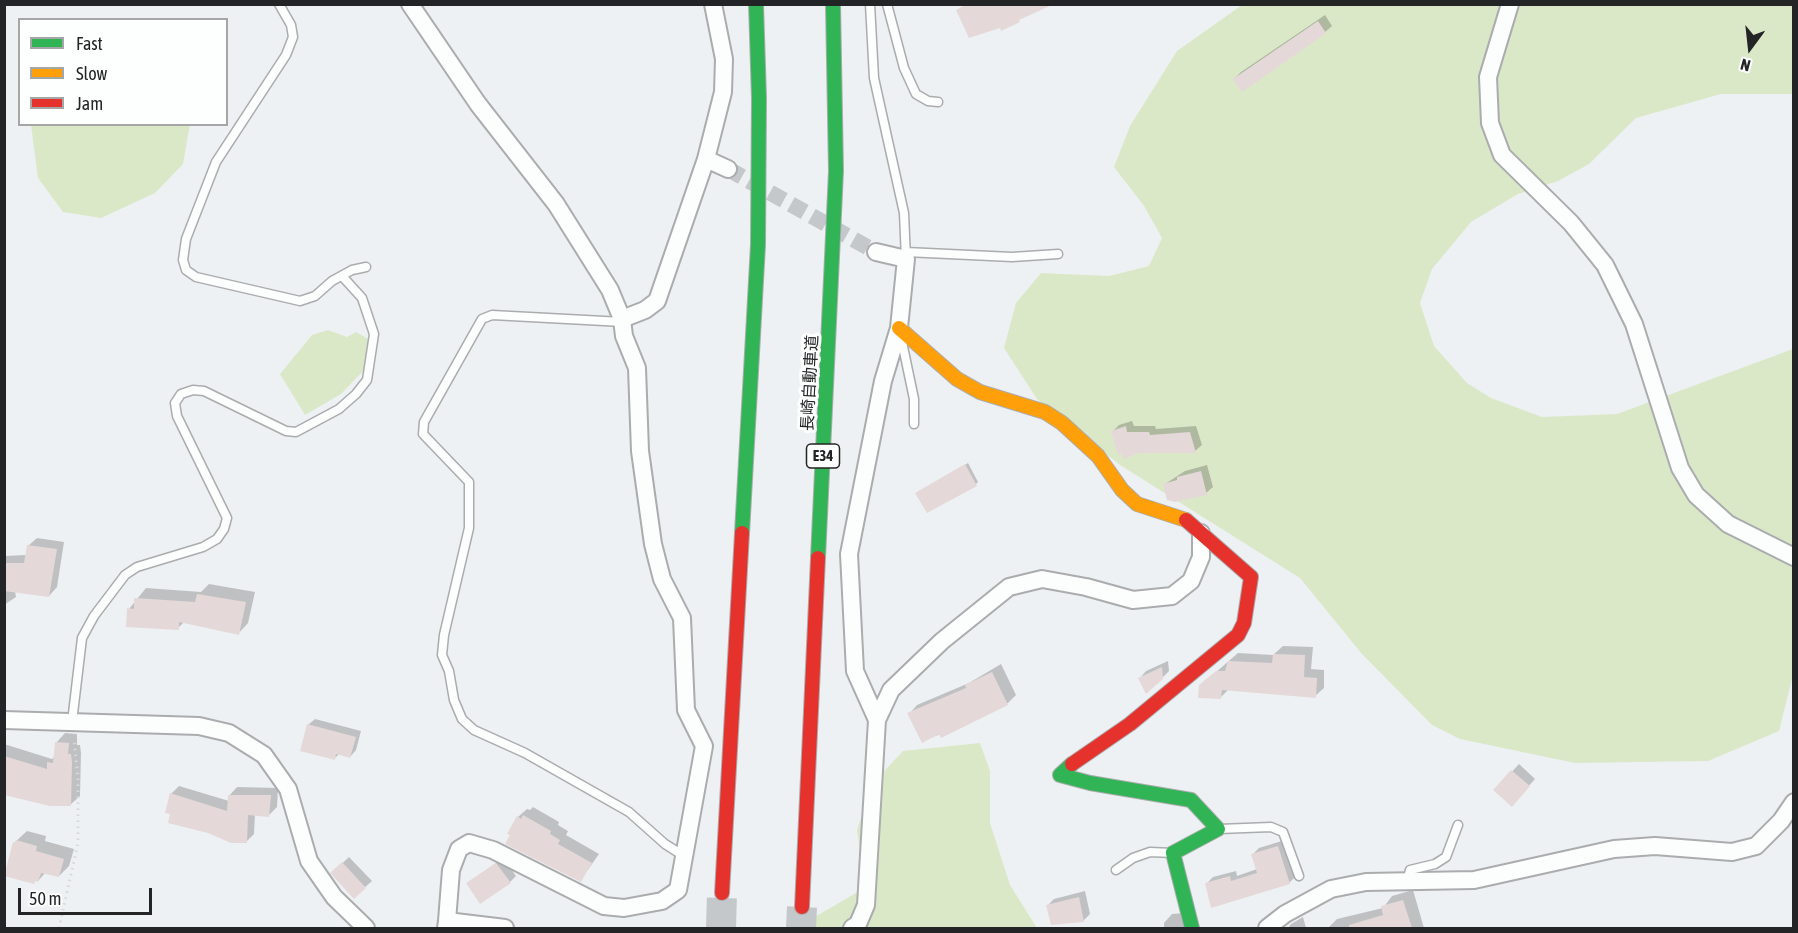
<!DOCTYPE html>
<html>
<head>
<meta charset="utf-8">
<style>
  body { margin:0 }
  #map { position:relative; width:1798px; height:933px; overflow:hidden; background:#eef1f3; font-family:"Asap Condensed",sans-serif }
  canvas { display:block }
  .frame { position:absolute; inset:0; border:6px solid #222425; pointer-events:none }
  .legend { position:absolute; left:18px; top:18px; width:210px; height:108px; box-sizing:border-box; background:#fdfefe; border:2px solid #a5a7a7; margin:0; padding:8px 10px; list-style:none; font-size:18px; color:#222425 }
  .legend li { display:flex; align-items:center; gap:12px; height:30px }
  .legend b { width:30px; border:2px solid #a5a7a7 }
  .north { position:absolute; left:1720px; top:18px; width:60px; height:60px; -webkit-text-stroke:4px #fdfefe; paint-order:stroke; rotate:195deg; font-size:16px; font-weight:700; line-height:24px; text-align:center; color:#222425 }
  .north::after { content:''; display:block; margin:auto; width:21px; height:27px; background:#222425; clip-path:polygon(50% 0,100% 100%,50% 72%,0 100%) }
  .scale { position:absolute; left:18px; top:888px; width:134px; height:27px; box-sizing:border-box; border:3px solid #222425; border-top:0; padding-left:8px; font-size:18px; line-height:21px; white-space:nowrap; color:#222425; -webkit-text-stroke:4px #fdfefe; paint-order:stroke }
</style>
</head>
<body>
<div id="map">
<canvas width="1798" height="933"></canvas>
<div class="frame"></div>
<ul class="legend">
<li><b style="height:8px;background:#30b455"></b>Fast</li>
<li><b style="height:8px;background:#ff9f0a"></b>Slow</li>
<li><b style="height:8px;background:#e5322d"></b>Jam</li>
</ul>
<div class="north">N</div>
<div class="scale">50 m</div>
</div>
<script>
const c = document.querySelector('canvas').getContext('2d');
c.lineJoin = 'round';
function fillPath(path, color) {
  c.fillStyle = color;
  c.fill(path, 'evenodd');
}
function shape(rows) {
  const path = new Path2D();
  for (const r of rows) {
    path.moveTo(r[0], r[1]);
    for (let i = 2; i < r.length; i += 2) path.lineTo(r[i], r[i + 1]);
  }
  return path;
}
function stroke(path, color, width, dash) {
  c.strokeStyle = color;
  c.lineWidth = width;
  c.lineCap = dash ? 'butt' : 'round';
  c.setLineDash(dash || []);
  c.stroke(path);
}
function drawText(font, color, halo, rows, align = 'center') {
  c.font = font + ' "Asap Condensed","Noto Sans JP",sans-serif';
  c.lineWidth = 6;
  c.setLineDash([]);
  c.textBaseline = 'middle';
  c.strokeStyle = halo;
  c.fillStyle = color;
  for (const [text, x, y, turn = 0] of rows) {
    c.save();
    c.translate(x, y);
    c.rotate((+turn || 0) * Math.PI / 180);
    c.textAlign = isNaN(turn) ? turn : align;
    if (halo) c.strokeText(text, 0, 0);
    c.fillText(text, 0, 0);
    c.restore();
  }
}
fillPath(shape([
  [1242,5,1793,5,1793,94,1721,94,1636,118,1589,164,1558,181,1518,194,1471,222,1432,269,1420,303,1434,346,1467,383,1491,398,1542,417,1617,414,1793,349,1794,671,1779,731,1708,761,1575,763,1460,739,1432,725,1362,654,1300,578,1120,465,1037,399,1004,348,1016,303,1041,273,1109,276,1149,266,1162,238,1144,206,1114,167,1130,126,1177,51],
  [190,124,183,164,155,193,101,218,63,212,38,178,31,125],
  [328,330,347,337,356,332,368,339,363,371,341,394,305,415,280,374,312,335],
  [980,743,990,771,990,823,1010,885,1037,928,803,928,806,922,863,889,862,864,857,830,873,783,903,751]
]), '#dae8c8');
fillPath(shape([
  [1325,15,1332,26,1325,32,1242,90,1234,79,1241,72],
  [1132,421,1134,426,1155,426,1156,429,1196,426,1202,445,1195,451,1112,432,1119,425],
  [968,463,978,482,976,484,917,493],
  [1207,465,1213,487,1206,493,1165,484,1185,471],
  [37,538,64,542,57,587,49,596,15,591,16,597,4,605,4,556,27,555,28,546],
  [209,584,255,592,248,623,238,634,184,622,178,628,129,609,146,588,201,592],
  [1283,646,1313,647,1311,669,1324,670,1324,688,1315,696,1229,689,1220,698,1200,686,1238,653,1273,655],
  [1168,661,1169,671,1162,678,1140,678,1146,671],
  [1001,664,1016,695,1008,703,962,726,922,741,909,714,917,705,969,683],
  [315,719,361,731,356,750,350,757,339,754,334,759,308,725],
  [65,733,77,734,77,745,80,745,81,753,80,796,70,805,4,793,4,744,52,759,55,756,56,743],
  [1519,764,1535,779,1518,798,1495,790],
  [179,786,229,801,229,796,237,787,278,788,277,807,269,815,255,814,254,834,246,842,171,794],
  [533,807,559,822,558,825,568,831,566,835,599,854,580,881,518,817,527,809,530,810],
  [27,831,46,836,45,841,74,849,69,866,59,876,46,872,38,881,14,843],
  [1285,840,1296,876,1289,883,1206,884,1213,877,1236,871,1237,876,1257,869,1253,854,1259,848],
  [349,857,372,881,354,897,332,873],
  [503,858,516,876,510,882,468,883],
  [1413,890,1424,928,1328,928,1337,919,1383,908,1392,896],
  [1085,891,1090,914,1084,920,1052,923,1048,905,1054,899],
  [1185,913,1190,928,1164,928,1164,923,1172,914],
  [1303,917,1306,928,1288,928,1291,924]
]), '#0003');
fillPath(shape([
  [967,4,1054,4,1019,20,1020,22,1001,31,1000,28,969,38,956,10],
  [1318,21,1326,33,1242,92,1233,79],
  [1126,426,1127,432,1149,432,1150,435,1190,432,1196,453,1139,453,1123,459,1121,453,1118,455,1111,431],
  [965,464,977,486,927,513,915,493],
  [1201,471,1207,495,1175,502,1167,500,1163,484,1177,480,1177,477],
  [27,545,57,549,49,597,4,591,4,563,24,563],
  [197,594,246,602,239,635,179,622,179,630,126,627,127,608,134,609,134,598,195,602],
  [1273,654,1305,655,1304,677,1317,678,1316,698,1222,690,1221,699,1198,698,1199,685,1216,671,1225,671,1228,661,1272,663],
  [1162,667,1163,679,1146,694,1138,678],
  [992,672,1008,705,941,738,939,734,922,743,907,713,966,688,965,685],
  [307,724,356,737,350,758,336,754,335,760,300,751],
  [55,742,69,743,68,754,71,754,72,763,71,806,50,806,4,795,4,756,47,769,47,762,53,763],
  [1511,770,1530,786,1512,807,1493,790],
  [170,793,227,811,228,795,271,795,269,817,248,815,247,843,231,843,208,833,168,823,170,814,165,813],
  [523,815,551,831,550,834,560,840,558,844,592,863,581,882,505,844,510,835,507,834,517,816,521,819],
  [16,840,37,846,36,851,64,859,59,877,41,873,38,882,35,881,34,884,4,876,13,842,15,843],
  [1278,846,1290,884,1211,908,1205,883,1230,876,1231,881,1257,873,1251,854],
  [342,862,366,888,354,899,330,873],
  [496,863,511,883,480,904,466,883],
  [1079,897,1084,922,1051,925,1046,905],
  [1403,900,1412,928,1349,928,1349,925,1383,915,1381,906]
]), '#e4d8d8');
stroke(shape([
  [728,169,876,252]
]), '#c5c8ca', 16, [16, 8]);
stroke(shape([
  [721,928,722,893],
  [801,928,802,907]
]), '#c5c8ca', 30, [30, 15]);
const lane = shape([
  [279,4,291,25,293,37,286,55,216,162,186,239,183,260,186,270,196,277,300,301,315,296,332,281,352,270,366,267],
  [870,4,874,78,904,213,906,259],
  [887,4,904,68,916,94,928,101,938,102],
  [906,252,1012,257,1058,254],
  [623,322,492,315,482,319,424,422,423,434,469,482,469,528,444,635,442,655,449,671,454,700,462,719,474,730,525,753,629,812,665,844,684,856],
  [901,337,914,399,914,424],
  [72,722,82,638,94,616,125,575,137,567,203,547,217,539,224,529,227,518,177,416,175,403,181,394,193,390,204,391,286,431,296,432,339,409,356,394,367,380,374,334,362,298,342,276],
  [1219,829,1271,827,1283,832,1299,876],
  [1116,870,1133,858,1150,852,1173,853],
  [1407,881,1410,870,1435,864,1446,857,1458,825]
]);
const street = shape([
  [410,4,478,104,556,204,610,290,622,319,645,310,657,301,706,159],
  [713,4,724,59,723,92,706,159,728,169],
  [1510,4,1488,77,1490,123,1502,155,1571,223,1605,265,1634,324,1680,468,1696,495,1728,524,1794,557],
  [876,252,906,259,899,328,883,381,849,554,855,671,877,720],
  [4,720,199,726,229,733,264,755,288,789,309,861,334,897,366,928],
  [447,921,451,870,459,849,469,843,493,850,604,906,624,908,662,901,678,890,704,746,686,710,682,618,662,579,653,544,640,451,637,368,624,336,622,319],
  [446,928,447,921,505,928],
  [852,928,858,924,866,905,877,720,891,690,942,641,1009,587,1042,579,1086,587,1133,600,1172,596,1191,581,1201,557,1201,533],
  [1267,928,1285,914,1331,889,1366,882,1474,880,1614,849,1655,846,1732,852,1756,846,1781,821,1794,802]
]);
const fast = shape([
  [742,533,758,245,759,98,756,4],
  [818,558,836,171,833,4],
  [1072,764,1060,775,1090,783,1191,800,1218,829,1173,853,1192,928]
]);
const slow = shape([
  [899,328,957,379,980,392,1045,412,1062,423,1098,456,1122,490,1137,504,1186,520]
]);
const jam = shape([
  [1072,764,1130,724,1238,635,1244,623,1251,577,1186,520],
  [722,893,742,533],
  [802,907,818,558]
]);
stroke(lane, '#aaacae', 11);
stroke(street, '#aaacae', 20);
stroke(fast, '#aaacae', 16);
stroke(slow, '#aaacae', 16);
stroke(jam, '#aaacae', 16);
stroke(shape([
  [59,928,78,843,78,779,74,739]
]), '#d8d8d9', 3, [1.5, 4.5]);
stroke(lane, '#fcfdfd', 8);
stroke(street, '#fcfdfd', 16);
stroke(fast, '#30b455', 14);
stroke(slow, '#ff9f0a', 14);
stroke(jam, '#e5322d', 14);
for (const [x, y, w] of [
  [823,456,33]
]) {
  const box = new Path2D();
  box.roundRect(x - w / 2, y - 12, w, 24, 4.5);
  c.fillStyle = '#fdfefe';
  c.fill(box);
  stroke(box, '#222425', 1.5);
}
drawText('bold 15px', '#222425', null, [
  ["E34",823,456]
]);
drawText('16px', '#222425', '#fdfefe', [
  ["長崎自動車道",810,383,-87]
]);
</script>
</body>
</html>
